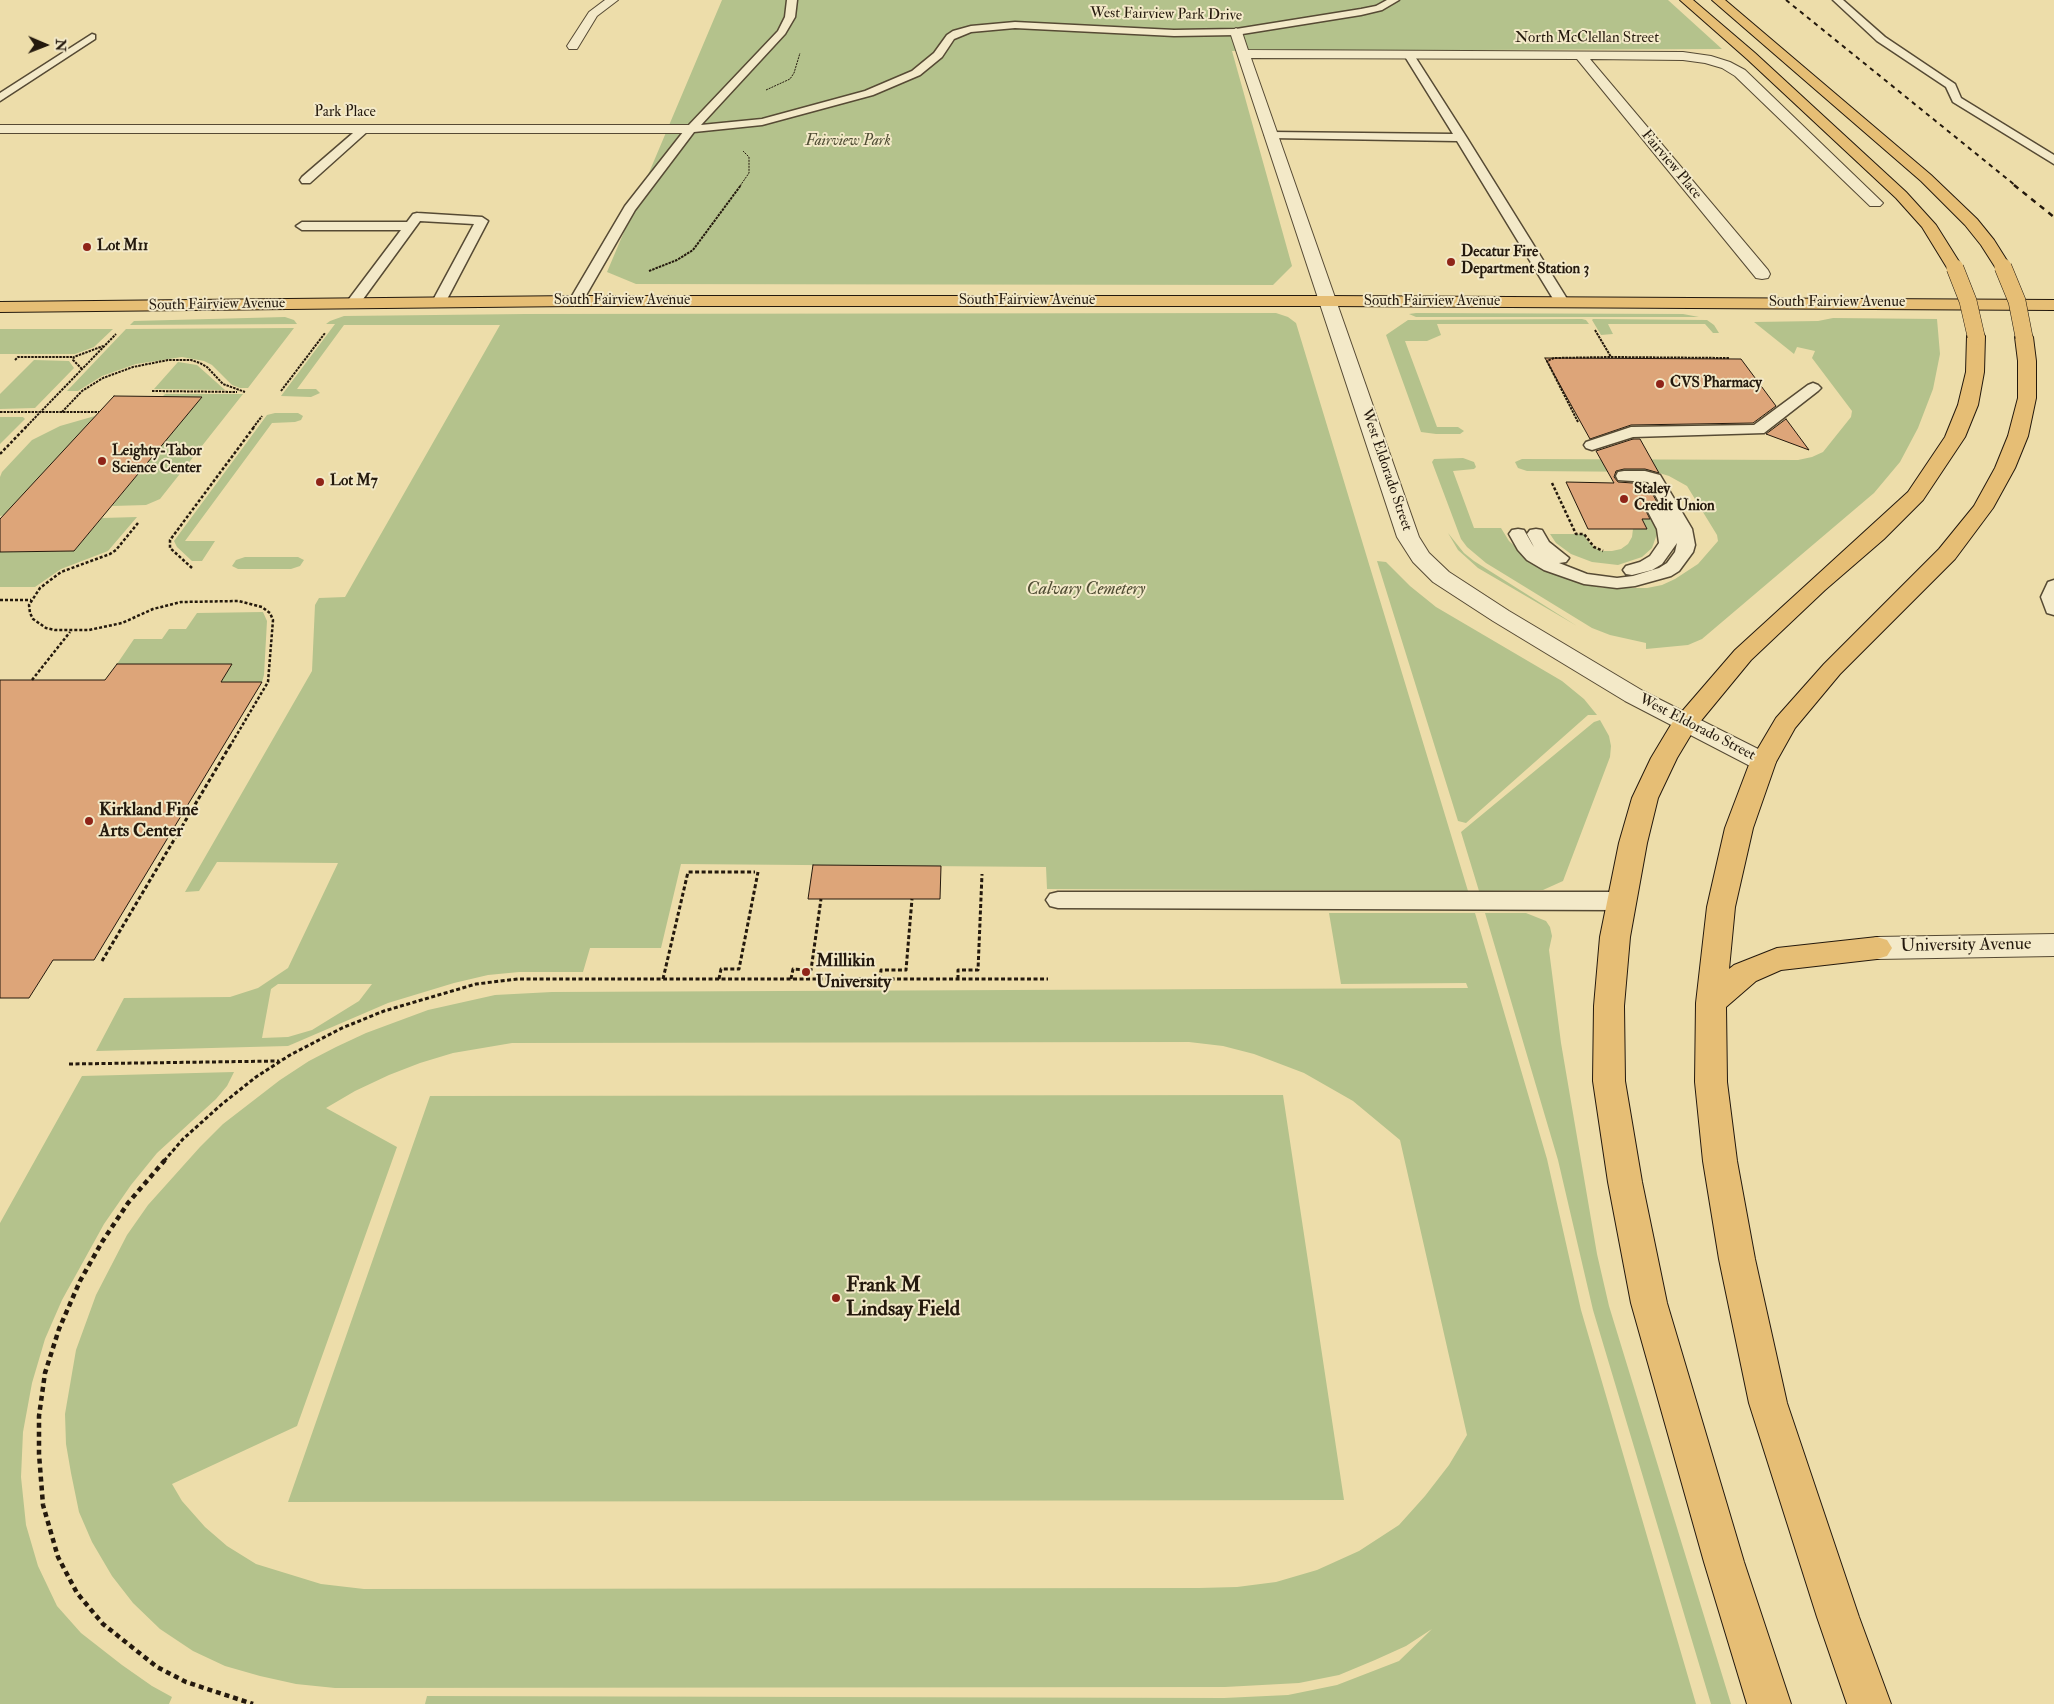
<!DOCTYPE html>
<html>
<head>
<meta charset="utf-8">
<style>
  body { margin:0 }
  #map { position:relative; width:2054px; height:1704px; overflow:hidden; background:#edddaa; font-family:"IM FELL Double Pica",serif }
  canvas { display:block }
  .north { position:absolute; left:20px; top:20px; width:50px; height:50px; -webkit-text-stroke:4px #f3e9c8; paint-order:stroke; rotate:91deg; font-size:14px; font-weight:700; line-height:20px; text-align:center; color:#24190d }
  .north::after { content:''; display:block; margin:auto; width:18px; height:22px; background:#24190d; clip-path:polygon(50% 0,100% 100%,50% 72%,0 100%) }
</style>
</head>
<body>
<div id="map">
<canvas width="2054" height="1704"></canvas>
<div class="north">N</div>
</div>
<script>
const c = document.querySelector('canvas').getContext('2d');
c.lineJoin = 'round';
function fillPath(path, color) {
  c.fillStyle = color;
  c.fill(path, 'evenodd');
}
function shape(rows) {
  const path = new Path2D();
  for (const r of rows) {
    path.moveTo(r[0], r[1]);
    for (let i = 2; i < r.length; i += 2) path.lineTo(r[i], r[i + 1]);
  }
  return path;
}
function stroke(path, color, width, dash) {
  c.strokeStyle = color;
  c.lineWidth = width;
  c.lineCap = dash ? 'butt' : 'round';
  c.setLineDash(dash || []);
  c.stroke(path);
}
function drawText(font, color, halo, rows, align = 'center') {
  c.font = font + ' "IM FELL Double Pica",serif';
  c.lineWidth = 4;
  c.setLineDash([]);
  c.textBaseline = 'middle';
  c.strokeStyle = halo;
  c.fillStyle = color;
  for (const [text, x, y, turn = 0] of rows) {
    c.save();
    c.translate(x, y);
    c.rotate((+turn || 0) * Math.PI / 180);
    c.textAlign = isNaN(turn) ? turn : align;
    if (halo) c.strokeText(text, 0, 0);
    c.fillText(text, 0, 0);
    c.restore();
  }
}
fillPath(shape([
  [722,0,1668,0,1722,49,1232,51,1292,266,1273,285,636,284,607,272],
  [1276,313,1288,317,1296,323,1468,891,1047,889,1046,867,681,864,661,948,590,948,583,972,519,972,488,975,454,983,388,1003,288,1046,96,1051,124,998,230,997,258,988,288,968,338,863,217,862,199,891,185,892,312,671,315,605,319,598,345,597,500,325,344,325,297,389,316,389,320,393,311,397,281,396,335,324,326,324,330,321,344,316,526,314],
  [278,984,372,984,359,1001,312,1030,288,1037,262,1038,271,989],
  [1416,313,1683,314,1699,317,1416,317,1409,314],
  [285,317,294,320,297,324,130,325,134,321],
  [1833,318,1937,319,1940,354,1933,389,1918,428,1900,462,1874,493,1702,639,1688,645,1646,649,1646,643,1610,635,1592,628,1486,563,1467,547,1461,539,1432,462,1434,459,1463,458,1474,462,1476,467,1474,469,1453,471,1474,528,1501,528,1509,541,1528,558,1544,568,1579,583,1603,588,1647,588,1662,585,1675,579,1698,564,1718,541,1717,535,1687,486,1669,476,1656,472,1527,471,1518,468,1515,462,1522,459,1798,460,1812,457,1823,452,1851,417,1852,411,1812,358,1815,351,1797,347,1794,354,1754,322,1818,321],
  [1582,319,1586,320,1589,324,1437,324,1441,335,1427,341,1405,341,1437,427,1458,427,1464,431,1460,434,1436,434,1421,432,1386,335,1408,320],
  [1593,319,1707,320,1714,325,1719,333,1713,333,1705,324,1608,324,1613,334,1601,335,1592,320],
  [294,328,248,388,240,388,232,385,212,365,204,361,182,357,136,364,102,376,78,391,67,391,126,329],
  [0,329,113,329,94,347,75,354,0,354],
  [34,360,69,361,74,368,35,408,0,409,0,394],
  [178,362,197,365,225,390,154,389],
  [165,394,243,394,160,499,146,505,112,506,201,397,162,397],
  [275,413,298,413,303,416,301,420,295,422,272,423,185,541,215,541,202,561,192,561,177,547,174,541,267,415],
  [95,416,10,514,0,516,0,477,2,472,32,440,60,426],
  [0,417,23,417,25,419,0,444],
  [137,517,108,551,61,569,35,587,0,587,0,536,13,552,74,551,102,518],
  [1642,519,1653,519,1657,528,1657,534,1652,548,1642,557,1618,565,1592,562,1571,554,1556,543,1550,534,1584,534,1587,540,1594,547,1601,551,1612,551,1621,549,1628,544,1632,537,1633,529,1647,529],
  [1448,533,1464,553,1474,561,1577,626,1478,568,1458,550],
  [245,557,298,557,304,560,300,566,291,569,238,569,232,566,236,560],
  [1377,561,1386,562,1410,586,1436,607,1562,681,1584,699,1597,715,1588,715,1466,823,1458,821],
  [263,612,267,621,264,675,262,682,221,682,232,664,117,664,134,639,162,639,169,629,186,629,197,613],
  [1600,720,1609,736,1611,746,1610,757,1563,881,1543,890,1479,891,1461,832,1594,722],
  [1329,913,1475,913,1547,1159,1581,1310,1696,1704,425,1704,427,1696,1224,1698,1288,1695,1337,1685,1399,1661,1432,1629,1406,1646,1375,1660,1339,1675,1299,1683,1225,1687,335,1688,296,1684,260,1676,225,1666,193,1651,160,1629,133,1603,112,1576,92,1542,79,1512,71,1473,66,1444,65,1414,76,1350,96,1295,127,1235,148,1205,200,1147,223,1124,280,1080,309,1061,336,1047,366,1033,428,1010,495,995,552,992,1468,988,1466,983,1341,984],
  [1189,1042,1223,1046,1254,1054,1304,1073,1353,1101,1400,1140,1467,1435,1449,1465,1425,1496,1399,1525,1359,1551,1317,1570,1276,1582,1237,1587,1199,1588,364,1589,321,1584,256,1564,227,1546,205,1527,182,1501,172,1484,297,1426,397,1147,326,1108,355,1091,389,1075,420,1063,453,1053,512,1043],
  [1485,913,1526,913,1546,921,1550,927,1552,936,1549,950,1561,1043,1597,1254,1609,1306,1731,1704,1711,1704,1593,1310,1558,1160],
  [234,1072,227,1086,216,1099,157,1153,131,1185,104,1224,62,1300,45,1339,32,1383,23,1432,21,1477,26,1525,38,1566,57,1606,81,1633,122,1665,152,1686,172,1697,169,1704,0,1704,0,1223,82,1076],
  [1283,1095,1344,1500,288,1502,430,1096]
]), '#b4c28c');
const building = shape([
  [1545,358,1741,359,1776,406,1753,423,1631,425,1590,439,1545,358],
  [114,396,202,397,74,551,0,552,0,519,114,396],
  [1786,419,1809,450,1766,434,1786,419],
  [1633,439,1640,439,1659,473,1645,469,1624,469,1616,471,1614,477,1618,482,1647,484,1657,502,1649,502,1644,507,1650,519,1642,519,1647,529,1588,529,1566,482,1614,483,1596,451,1633,439],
  [117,664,232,664,221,682,262,682,94,960,53,960,29,998,0,998,0,680,105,680,117,664],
  [813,865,941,866,940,899,808,899,813,865]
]);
fillPath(building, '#dda579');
stroke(building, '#24190d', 1);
const lane = shape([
  [787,0,797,0,795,17,785,34,701,125,762,119,865,91,912,71,934,53,947,35,953,31,971,26,1015,22,1174,30,1236,29,1361,9,1376,6,1387,0,1399,0,1382,10,1361,15,1236,35,1174,36,1015,28,971,32,954,39,942,57,920,75,873,95,762,125,694,132,635,210,581,304,571,304,569,301,625,206,687,127,778,31,785,17,787,0],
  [1833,0,1843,0,1885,37,1955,84,1961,98,2054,155,2054,164,1953,102,1946,87,1877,41,1833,0],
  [92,34,95,35,95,39,0,101,0,93,92,34],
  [1409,52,1414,55,1467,138,1569,302,1567,305,1562,306,1555,302,1457,141,1271,138,1265,135,1271,132,1453,134,1404,55,1409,52],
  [364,126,370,129,368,131,310,183,302,183,300,180,302,177,360,127,364,126],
  [417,213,482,217,488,221,444,305,439,306,432,302,474,224,420,221,358,306,353,307,346,303,401,230,302,230,296,226,302,222,407,222,413,214,417,213],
  [1813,383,1818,385,1821,388,1818,391,1764,433,1633,437,1592,450,1586,448,1584,445,1586,442,1631,427,1754,425,1808,385,1813,383],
  [1624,471,1645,471,1660,475,1692,529,1695,545,1693,552,1679,571,1671,576,1635,586,1617,588,1584,584,1544,570,1527,560,1518,550,1509,534,1512,530,1518,529,1524,530,1532,544,1534,547,1527,534,1530,530,1536,529,1542,530,1549,542,1569,558,1566,562,1559,563,1587,574,1617,578,1633,576,1659,568,1667,563,1675,552,1677,543,1662,564,1652,570,1632,575,1626,574,1623,570,1626,566,1640,562,1650,556,1659,543,1657,529,1646,508,1649,504,1660,504,1648,482,1618,480,1616,476,1618,472,1624,471],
  [2054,580,2054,615,2047,613,2041,597,2048,582,2054,580],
  [1058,892,1622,892,1630,895,1634,901,1630,907,1622,910,1058,908,1050,906,1046,900,1050,894,1058,892]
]);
const street = shape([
  [605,0,618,0,597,16,577,49,569,49,567,46,589,12,605,0],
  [1236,28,1242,32,1248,50,1683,52,1711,56,1730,62,1745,70,1880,200,1883,203,1880,206,1870,206,1735,76,1722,68,1705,63,1683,60,1590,59,1768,270,1770,274,1768,278,1762,279,1756,278,1577,59,1251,58,1419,537,1429,553,1449,572,1509,611,1643,691,1772,756,1776,762,1772,768,1763,771,1754,768,1625,701,1493,621,1433,582,1413,562,1397,537,1230,32,1236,28],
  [0,125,691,125,698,129,691,133,0,133,0,125],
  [2054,934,2054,956,1877,959,1867,956,1862,948,1867,940,1877,937,2054,934]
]);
const primary = shape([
  [1680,0,1693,0,1755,53,1906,192,1936,225,1963,268,1961,271,1949,271,1922,227,1896,198,1747,59,1680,0],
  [1712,0,1725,0,1931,175,1977,219,1994,240,2011,267,2009,270,1997,270,1981,245,1965,225,1921,181,1712,0],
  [576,296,1328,296,2054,300,2054,310,1328,306,576,306,0,312,0,302,576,296],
  [1976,331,1982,332,1985,336,1984,372,1978,405,1965,437,1923,500,1884,539,1825,590,1751,660,1695,728,1677,758,1658,798,1647,843,1630,937,1624,1006,1625,1081,1642,1182,1667,1303,1744,1562,1791,1704,1747,1704,1704,1562,1631,1303,1608,1182,1593,1081,1594,1006,1600,937,1619,843,1632,798,1651,758,1672,723,1735,650,1908,492,1945,437,1958,405,1966,372,1967,336,1970,332,1976,331],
  [2024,332,2030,333,2033,337,2036,361,2036,398,2028,436,2015,468,1993,508,1955,559,1840,674,1795,728,1776,762,1753,828,1735,907,1729,969,1734,965,1777,948,1877,937,1887,940,1892,948,1887,956,1877,959,1781,970,1756,981,1726,1007,1727,1082,1737,1161,1755,1259,1787,1403,1859,1617,1891,1704,1847,1704,1817,1617,1749,1403,1719,1259,1703,1161,1695,1082,1696,1003,1707,907,1725,828,1750,762,1776,718,1824,664,1939,549,1974,506,1995,468,2008,436,2018,398,2018,361,2015,337,2018,333,2024,332]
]);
stroke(lane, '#564a34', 3);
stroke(street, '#564a34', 2);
stroke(primary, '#24190d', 2);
stroke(shape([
  [766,90,790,79,794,73,800,53],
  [740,186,749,173,749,157,743,151]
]), '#24190d', 1, [2, 1]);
stroke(shape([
  [649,271,677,260,693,250,741,185],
  [1595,330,1611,357],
  [15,360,18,357,74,357],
  [82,369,73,360,74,357,103,346],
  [152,391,237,392],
  [281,391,325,333],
  [0,412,99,412],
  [62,412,82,391,103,378,133,367,168,360,191,360,200,363,207,367,223,384,245,392],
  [1578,422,1547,361,1554,358,1611,357,1729,358],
  [25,428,116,334],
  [253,428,262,416]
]), '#24190d', 2, [2.5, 1]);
stroke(shape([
  [0,454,26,427],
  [1552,483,1576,534,1584,534,1594,547,1603,551],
  [138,523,116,550,110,554,61,572,40,588,29,605,30,613,33,619,46,628,55,630,89,630,122,623,153,609,181,602,239,601,262,607,270,613,273,620,268,682,230,746],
  [192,568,170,548,170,540,254,427],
  [0,600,31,600],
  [32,680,70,632]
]), '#24190d', 2.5, [3, 2]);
stroke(shape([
  [102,961,231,744],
  [663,979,688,872,755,872],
  [719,979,721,969,739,969,758,872],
  [791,979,793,969,811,970,821,899],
  [880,979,881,970,906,970,912,899],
  [958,979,958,970,978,970,982,874],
  [69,1064,279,1061],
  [164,1161,183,1139,222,1104,256,1077,290,1055,342,1028,384,1011,476,984,518,979,1048,979]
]), '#24190d', 3, [4, 2.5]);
stroke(shape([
  [165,1160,128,1203,102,1242,80,1281,59,1329,45,1373,39,1416,39,1454,43,1505,58,1557,77,1593,103,1624,157,1667,186,1682,253,1704]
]), '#24190d', 4.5, [5, 4]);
fillPath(lane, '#f3e9c8');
fillPath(street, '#f3e9c8');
fillPath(primary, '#e6be75');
stroke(shape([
  [1786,0,2016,186]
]), '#24190d', 2, [4.5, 4.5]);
stroke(shape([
  [2014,185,2054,217]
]), '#24190d', 2.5, [5.5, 5.5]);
const primaryBridge = shape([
  [2003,267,2017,301,2024,337],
  [1955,268,1968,301,1976,336]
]);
stroke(primaryBridge, '#24190d', 18, []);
stroke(primaryBridge, '#e6be75', 17);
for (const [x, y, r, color] of [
  [87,247,5,"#8f2418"],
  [1451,262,5,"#8f2418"],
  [1660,384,5,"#8f2418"],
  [102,461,5,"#8f2418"],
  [320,482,5,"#8f2418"],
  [1624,499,5,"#8f2418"],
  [89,821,5,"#8f2418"],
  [806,972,5,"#8f2418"],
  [836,1298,5,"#8f2418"]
]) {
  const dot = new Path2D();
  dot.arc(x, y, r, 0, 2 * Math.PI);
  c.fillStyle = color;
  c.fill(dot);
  stroke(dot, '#f3e9c8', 2);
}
drawText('15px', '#24190d', '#f3e9c8', [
  ["West Fairview Park Drive",1166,15,1],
  ["North McClellan Street",1587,39],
  ["Park Place",345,113],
  ["Fairview Place",1671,165,50],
  ["South Fairview Avenue",622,301],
  ["South Fairview Avenue",1027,301],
  ["South Fairview Avenue",1432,302],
  ["South Fairview Avenue",1837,303],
  ["South Fairview Avenue",217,305,-1],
  ["West Eldorado Street",1386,470,71],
  ["West Eldorado Street",1697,728,27]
]);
drawText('italic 15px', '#4f4c33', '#f3e9c8', [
  ["Fairview Park",848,142]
]);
drawText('bold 15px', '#24190d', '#f3e9c8', [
  ["Lot M11",97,247],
  ["Decatur Fire",1461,253],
  ["Department Station 3",1461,270],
  ["CVS Pharmacy",1670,384],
  ["Leighty-Tabor",112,452],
  ["Science Center",112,469],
  ["Lot M7",330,482],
  ["Staley",1634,490],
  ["Credit Union",1634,507]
], 'left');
drawText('italic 18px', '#4f4c33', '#f3e9c8', [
  ["Calvary Cemetery",1086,590]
]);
drawText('bold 18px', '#24190d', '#f3e9c8', [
  ["Kirkland Fine",99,811],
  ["Arts Center",99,832],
  ["Millikin",816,962],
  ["University",816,983]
], 'left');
drawText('18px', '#24190d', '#f3e9c8', [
  ["University Avenue",1966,946,-1]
]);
drawText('bold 21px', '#24190d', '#f3e9c8', [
  ["Frank M",846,1286],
  ["Lindsay Field",846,1310]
], 'left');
</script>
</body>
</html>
